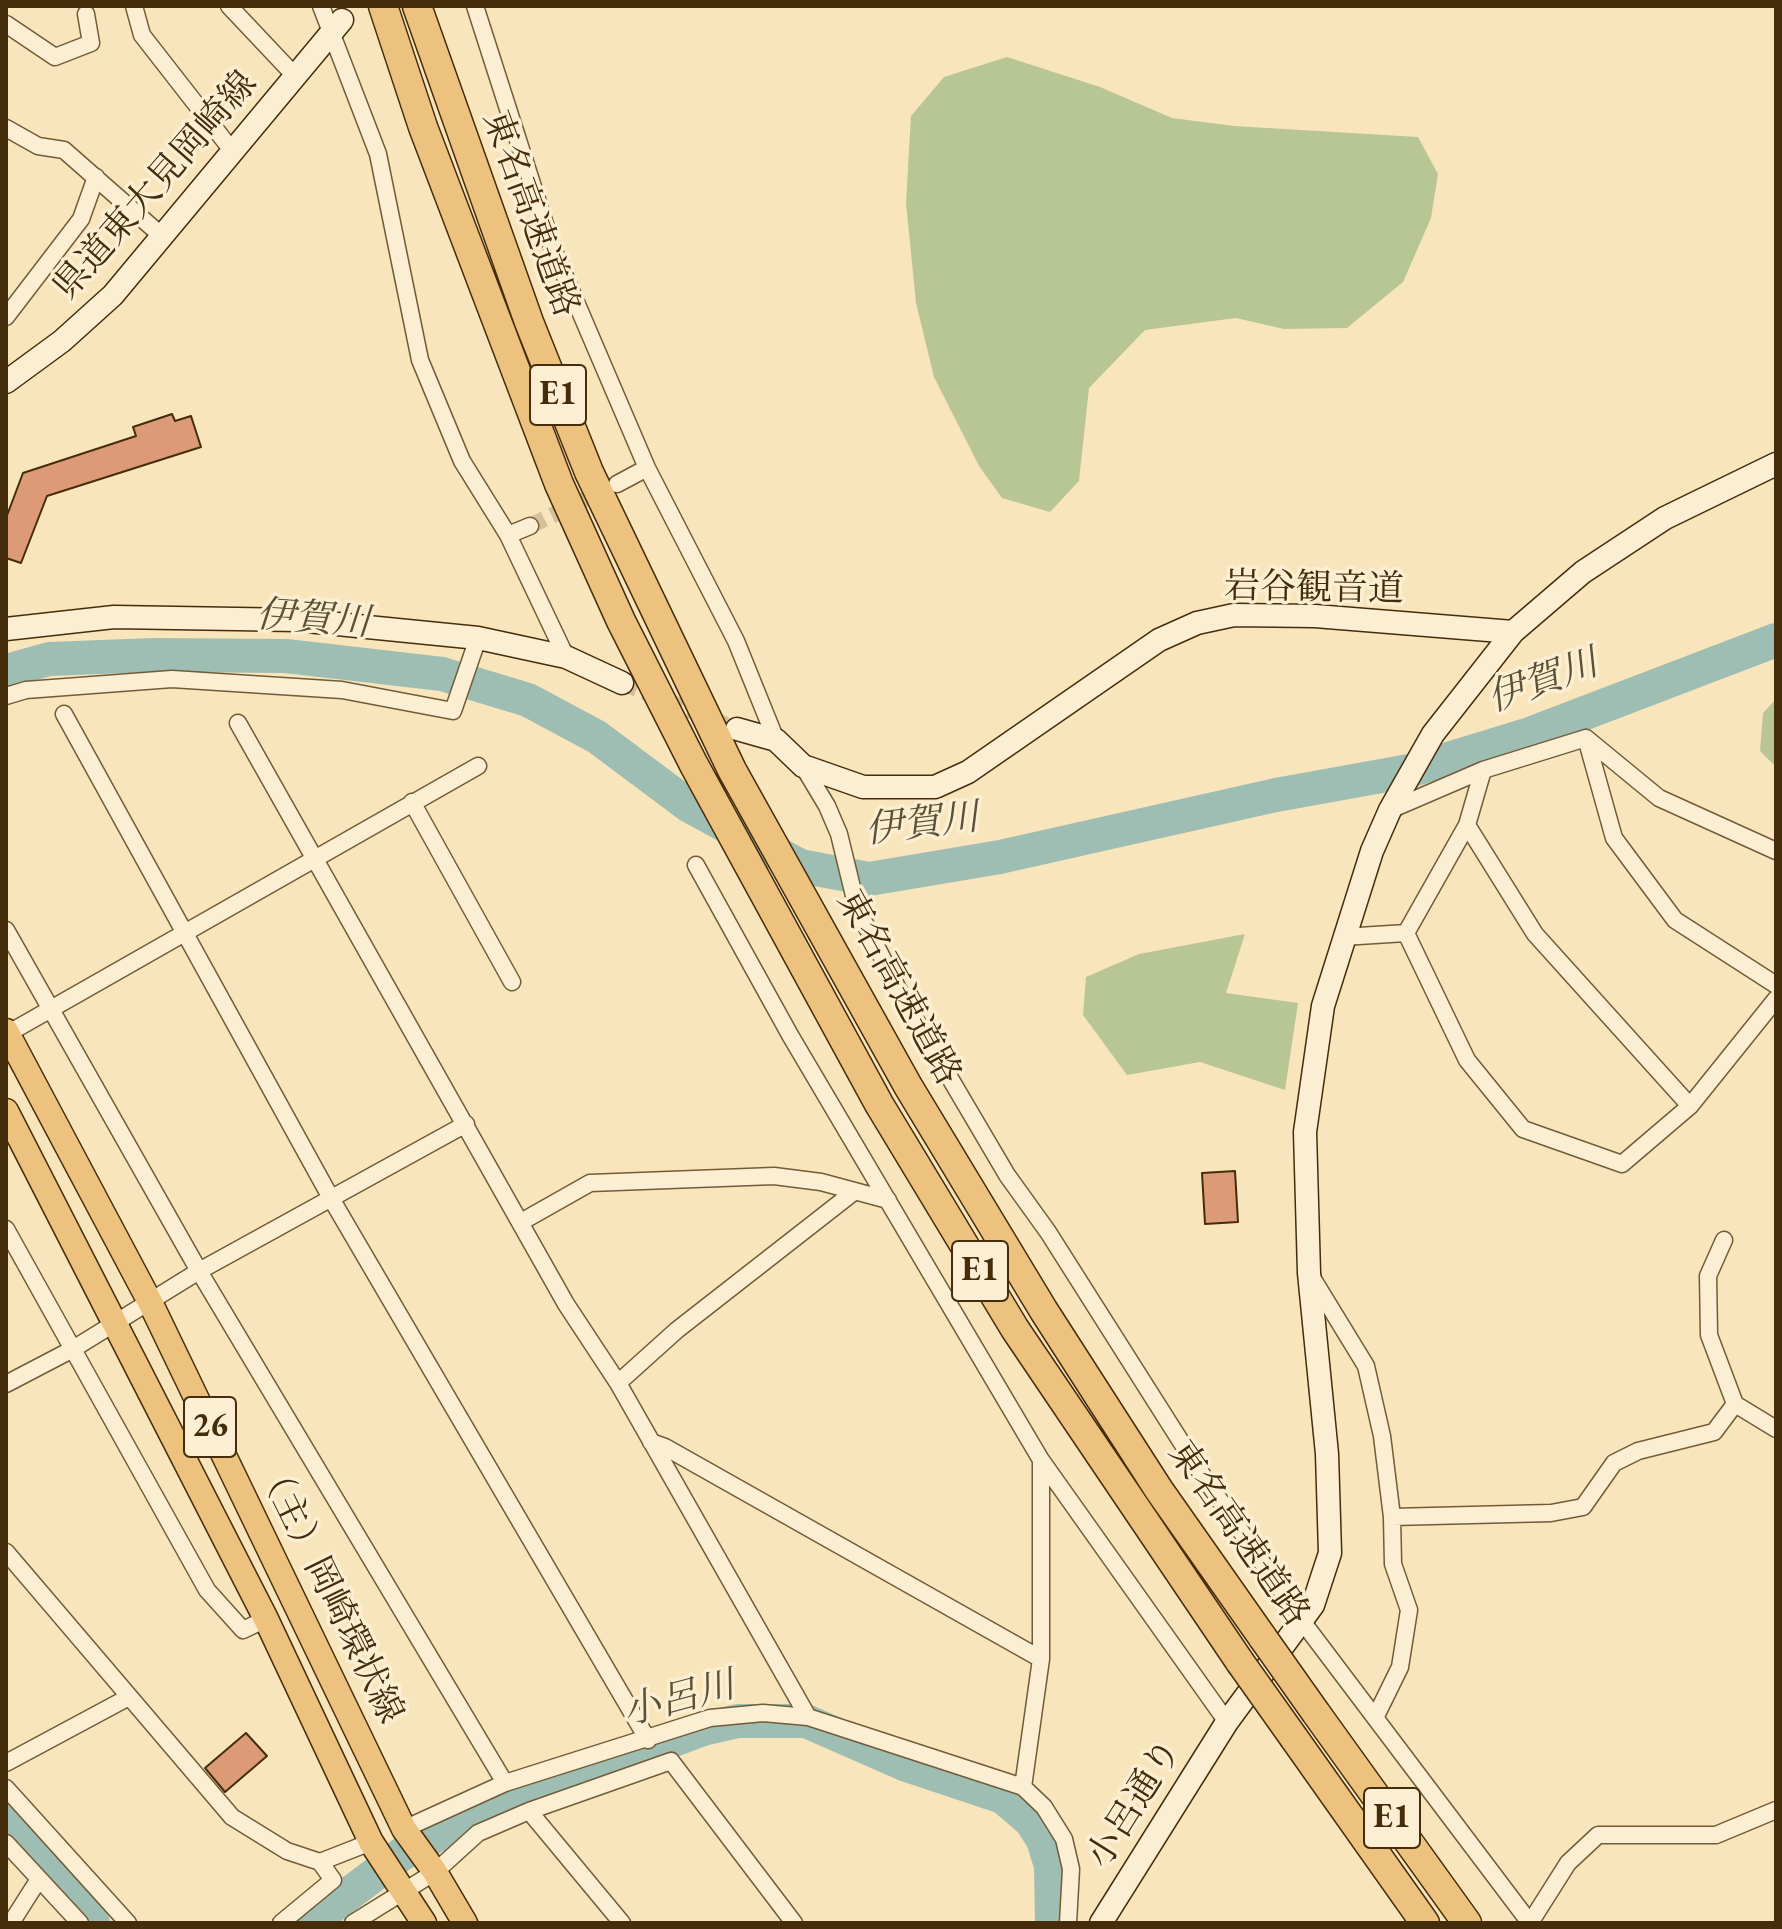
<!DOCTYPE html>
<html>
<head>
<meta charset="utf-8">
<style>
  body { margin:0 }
  #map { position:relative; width:1782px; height:1929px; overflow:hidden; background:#f9e5bb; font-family:"EB Garamond",serif }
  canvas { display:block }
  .frame { position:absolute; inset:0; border:8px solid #452d0b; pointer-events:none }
</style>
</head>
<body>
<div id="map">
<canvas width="1782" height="1929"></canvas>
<div class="frame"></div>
</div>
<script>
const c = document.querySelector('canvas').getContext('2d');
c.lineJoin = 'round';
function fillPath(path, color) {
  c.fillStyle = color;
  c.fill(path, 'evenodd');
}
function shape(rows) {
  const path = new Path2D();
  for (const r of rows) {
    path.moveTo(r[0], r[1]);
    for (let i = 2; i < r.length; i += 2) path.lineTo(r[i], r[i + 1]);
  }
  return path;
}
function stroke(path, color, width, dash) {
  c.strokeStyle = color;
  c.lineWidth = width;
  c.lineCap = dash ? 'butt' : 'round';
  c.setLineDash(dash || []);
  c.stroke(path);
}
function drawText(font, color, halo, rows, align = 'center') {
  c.font = font + ' "EB Garamond","Noto Serif JP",serif';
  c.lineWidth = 7;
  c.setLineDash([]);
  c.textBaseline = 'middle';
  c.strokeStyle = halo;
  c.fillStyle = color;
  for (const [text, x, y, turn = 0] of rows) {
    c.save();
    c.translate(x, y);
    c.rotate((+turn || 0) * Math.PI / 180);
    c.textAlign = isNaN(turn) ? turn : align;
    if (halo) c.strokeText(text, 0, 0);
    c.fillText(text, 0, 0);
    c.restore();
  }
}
fillPath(shape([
  [1007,57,1100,87,1172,118,1234,126,1418,137,1438,174,1431,218,1403,282,1347,328,1284,329,1236,318,1145,330,1089,388,1079,481,1050,512,1002,498,979,466,934,377,916,303,906,203,911,116,944,77],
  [1776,699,1776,767,1760,751,1763,713],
  [1245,934,1226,993,1298,1003,1285,1090,1200,1062,1127,1075,1083,1015,1086,977,1139,954]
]), '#b8c694');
stroke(shape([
  [6,671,49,659,154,655,286,656,442,674,528,700,597,737,688,805,800,866,869,879,1000,857,1276,795,1409,771,1530,734,1776,640],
  [6,1822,93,1923],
  [310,1923,402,1854,480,1812,703,1729,738,1721,806,1721,904,1764,1003,1797,1031,1821,1043,1840,1051,1866,1052,1923]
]), '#9ebeb4', 34);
const building = shape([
  [172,414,175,421,191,416,201,447,47,496,21,563,6,558,6,518,23,473,136,436,133,427,172,414],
  [1235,1171,1238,1222,1205,1224,1202,1173,1235,1171],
  [246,1733,267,1756,225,1792,205,1768,246,1733]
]);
fillPath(building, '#dd9a77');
stroke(building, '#452d0b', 2);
stroke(shape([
  [530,526,604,490],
  [622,683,737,729]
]), '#d5c098', 16, [16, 8]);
const street = shape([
  [134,6,142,35,234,153],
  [229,6,296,77],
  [321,6,378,154,420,360,462,461,508,535,566,657],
  [475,6,552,246,647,468,736,641,776,740],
  [6,24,55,57,91,43,86,14],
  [6,128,38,146,64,150,163,237],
  [6,317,81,219,96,177],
  [617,484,647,468],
  [508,535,530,526],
  [6,696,26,690,172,679,342,690,453,711,478,638],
  [64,714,332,1200,648,1740],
  [238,723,566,1304,618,1383,808,1717],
  [1586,738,1614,838,1675,920,1776,985],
  [803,766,827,806,839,834,857,908,901,995,1007,1175,1048,1232,1197,1467,1302,1621,1530,1923],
  [412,802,512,982],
  [1390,810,1483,770,1586,738,1659,798,1776,851],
  [1467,825,1535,934,1690,1106],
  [696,865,790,1035,1041,1460,1227,1722],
  [6,930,199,1271,505,1783],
  [1406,933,1467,1060,1523,1129,1622,1164,1690,1106,1776,999],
  [1406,933,1467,825,1483,770],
  [1343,937,1406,933],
  [7,1034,478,766],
  [521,1222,590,1183,774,1176,821,1182,888,1200],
  [6,1229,207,1590,243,1630,266,1619],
  [1724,1240,1708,1276,1709,1335,1735,1404,1776,1429],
  [1311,1276,1366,1366,1382,1436,1392,1517,1393,1564,1409,1610,1400,1667,1376,1716],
  [618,1383,677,1330,855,1191],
  [6,1384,73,1349,199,1271,466,1124],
  [651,1442,665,1447,1041,1659],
  [1392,1517,1551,1513,1583,1507,1614,1463,1638,1451,1714,1432,1735,1404],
  [6,1552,232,1817,287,1851,320,1862,371,1842],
  [6,1763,129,1697],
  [1023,1787,1041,1659,1041,1460],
  [6,1788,128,1923],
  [529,1811,622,1923],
  [404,1829,505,1783,710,1718,763,1713,808,1717,1023,1787,1044,1807,1064,1839,1071,1869,1068,1923],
  [6,1843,80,1923],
  [11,1923,39,1879],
  [281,1923,333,1880,320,1862],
  [353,1923,435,1872,478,1833,529,1811,671,1761,794,1923],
  [1530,1923,1568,1863,1598,1835,1716,1835,1776,1810]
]);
const secondary = shape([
  [6,382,62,341,113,295,342,20],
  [6,629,114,617,297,620,478,638,566,657,622,683],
  [737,729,776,740,803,766,863,787,935,787,968,772,1159,640,1197,623,1234,615,1315,616,1513,632],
  [1101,1923,1227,1722,1313,1605,1330,1553,1327,1454,1309,1273,1305,1132,1323,1006,1372,851,1390,810,1433,734,1513,632,1583,572,1665,518,1776,464]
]);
const primary = shape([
  [6,1031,150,1302,404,1829,435,1872,465,1923],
  [6,1111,266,1619,371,1842,424,1923]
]);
const highway = shape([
  [383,6,423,127,559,484,621,621,694,765,879,1104,1015,1329,1240,1662],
  [417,6,529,322,589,472,732,770,908,1086,1044,1311,1159,1490,1263,1638],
  [1316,1713,1467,1923],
  [1294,1738,1425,1923]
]);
stroke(street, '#725b37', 19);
stroke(secondary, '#452d0b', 25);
stroke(primary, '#452d0b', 27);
stroke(highway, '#452d0b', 31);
stroke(street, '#fbeed3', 16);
stroke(secondary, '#fbeed3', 22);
stroke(primary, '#ecc27e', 24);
stroke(highway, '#ecc27e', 28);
const highwayBridge = shape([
  [1263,1638,1316,1713],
  [1240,1662,1294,1738]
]);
stroke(highwayBridge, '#452d0b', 31, []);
stroke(highwayBridge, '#ecc27e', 28);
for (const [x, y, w] of [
  [558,395,56],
  [980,1271,56],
  [210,1427,52],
  [1392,1818,56]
]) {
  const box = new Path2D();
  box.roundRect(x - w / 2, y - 30, w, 60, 6);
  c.fillStyle = '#fbeed3';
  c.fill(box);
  stroke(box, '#452d0b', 2);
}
drawText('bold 34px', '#452d0b', null, [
  ["E1",558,395],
  ["E1",980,1271],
  ["26",210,1427],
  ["E1",1392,1818]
]);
drawText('36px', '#452d0b', '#fbeed3', [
  ["県道東大見岡崎線",156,186,-49],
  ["東名高速道路",530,214,70],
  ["岩谷観音道",1314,589,1],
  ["東名高速道路",898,988,61],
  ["東名高速道路",1238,1534,55],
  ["（主）岡崎環状線",329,1592,64],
  ["小呂通り",1135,1804,-58]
]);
drawText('italic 38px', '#5b5135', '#fbeed3', [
  ["伊賀川",313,620,4],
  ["伊賀川",1543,682,-20],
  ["伊賀川",922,825,-7],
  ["小呂川",679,1700,-15]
]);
</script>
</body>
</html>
